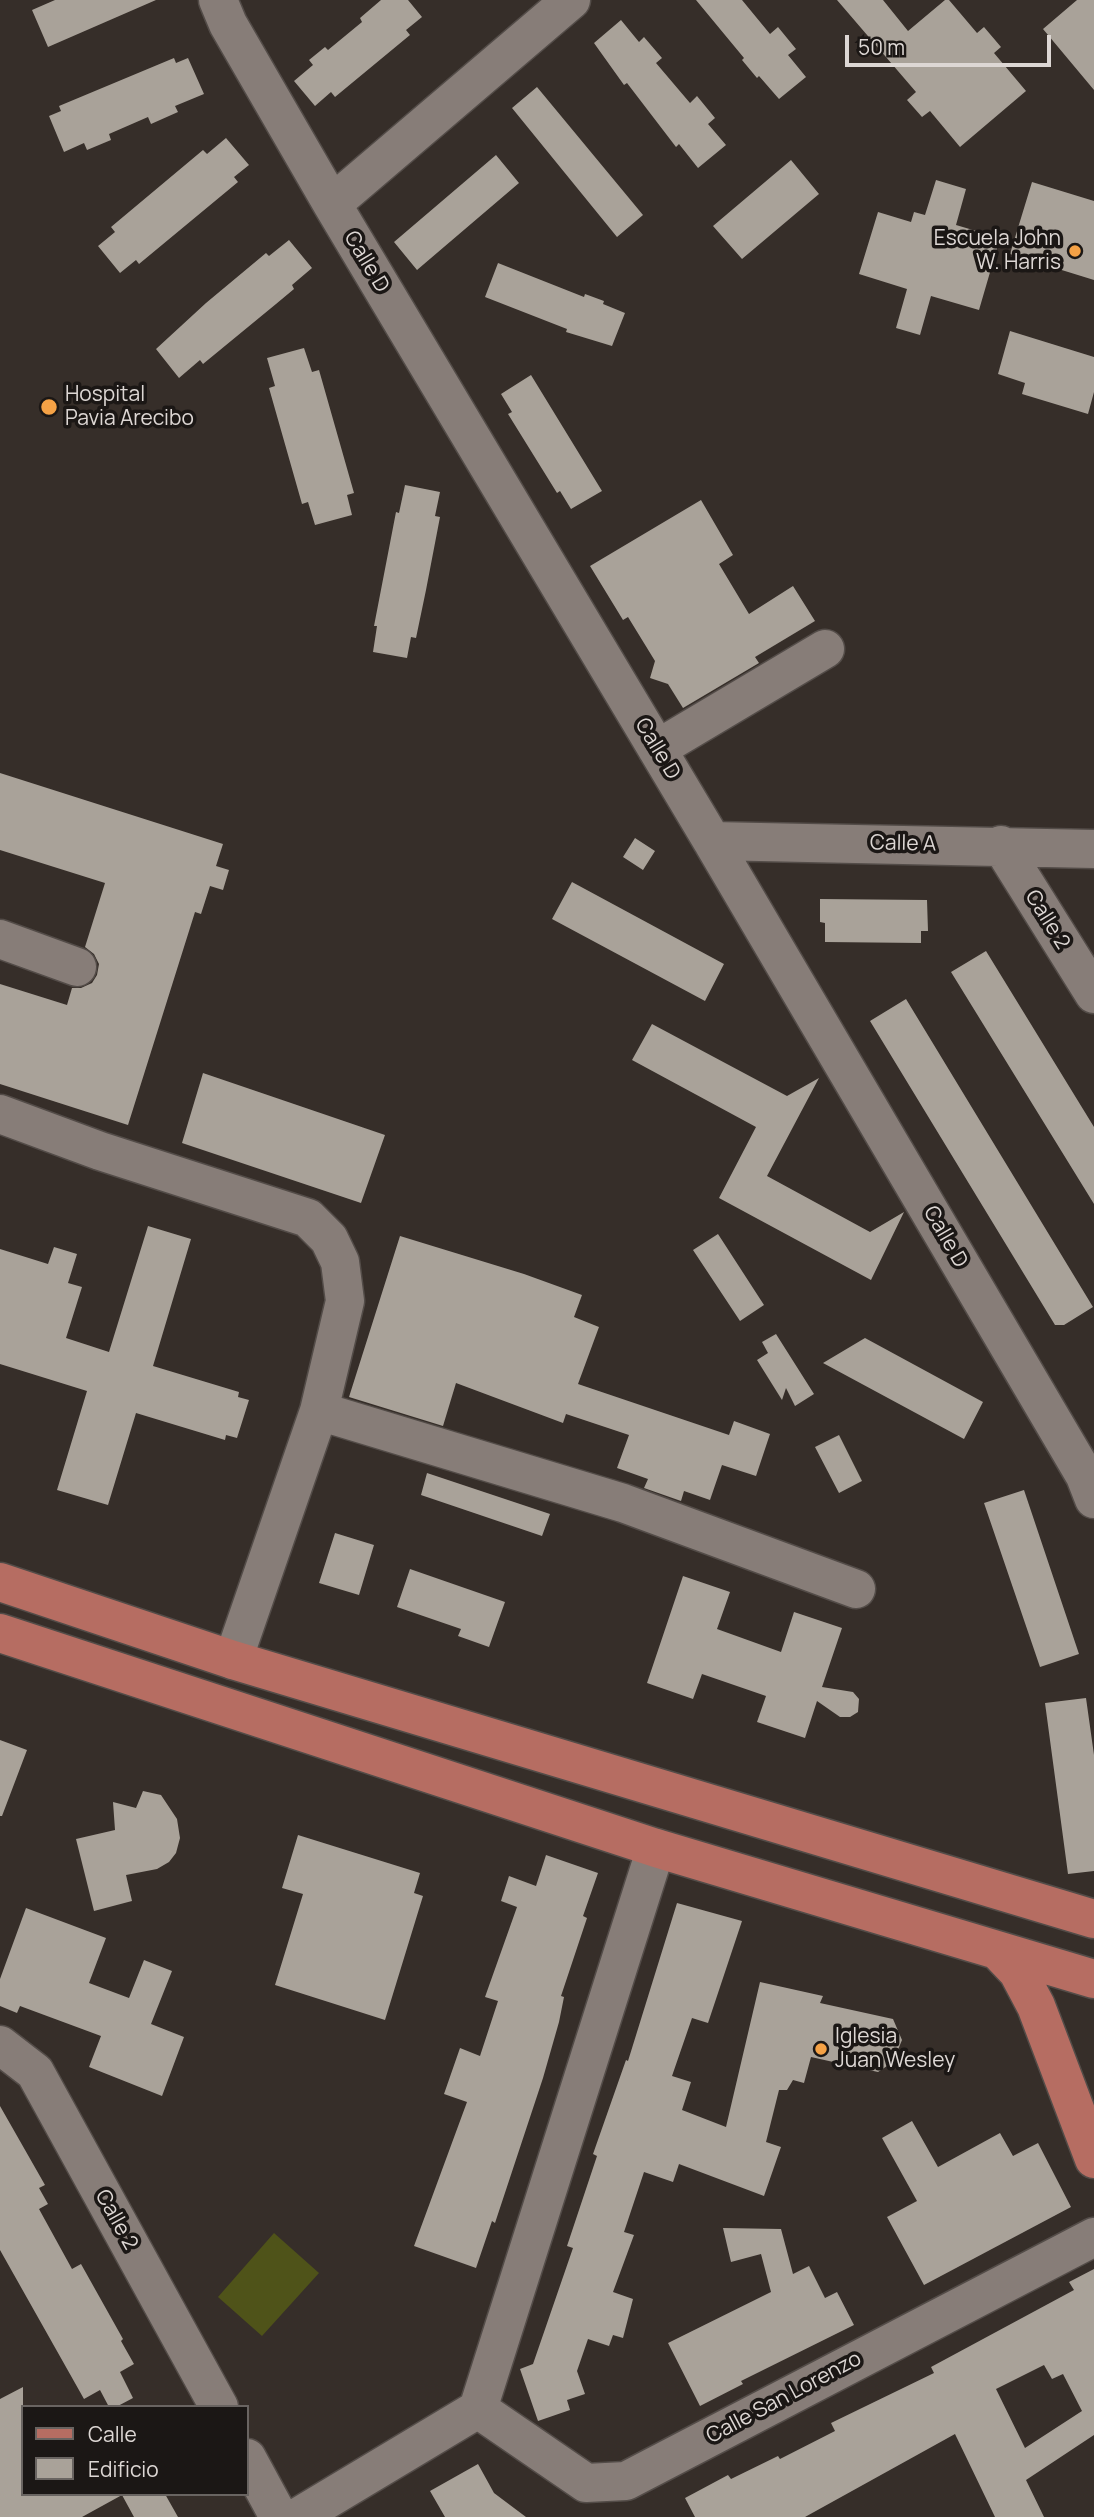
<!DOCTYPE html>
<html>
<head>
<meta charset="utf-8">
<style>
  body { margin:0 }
  #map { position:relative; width:1094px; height:2517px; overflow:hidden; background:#362e29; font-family:Manrope,sans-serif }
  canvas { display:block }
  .legend { position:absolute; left:21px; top:2405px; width:228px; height:91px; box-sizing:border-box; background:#1b1715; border:2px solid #696461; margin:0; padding:9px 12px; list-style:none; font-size:21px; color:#ddd7d4 }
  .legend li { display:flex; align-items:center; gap:14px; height:35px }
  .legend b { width:35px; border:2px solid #696461 }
  .scale { position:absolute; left:845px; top:35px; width:206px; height:32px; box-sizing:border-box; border:4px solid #ddd7d4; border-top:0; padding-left:9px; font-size:21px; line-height:24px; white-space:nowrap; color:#ddd7d4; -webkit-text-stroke:5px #1b1715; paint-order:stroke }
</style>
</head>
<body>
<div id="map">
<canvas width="1094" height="2517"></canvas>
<ul class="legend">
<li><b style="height:9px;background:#b66d62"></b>Calle</li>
<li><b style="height:19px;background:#a9a299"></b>Edificio</li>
</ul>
<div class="scale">50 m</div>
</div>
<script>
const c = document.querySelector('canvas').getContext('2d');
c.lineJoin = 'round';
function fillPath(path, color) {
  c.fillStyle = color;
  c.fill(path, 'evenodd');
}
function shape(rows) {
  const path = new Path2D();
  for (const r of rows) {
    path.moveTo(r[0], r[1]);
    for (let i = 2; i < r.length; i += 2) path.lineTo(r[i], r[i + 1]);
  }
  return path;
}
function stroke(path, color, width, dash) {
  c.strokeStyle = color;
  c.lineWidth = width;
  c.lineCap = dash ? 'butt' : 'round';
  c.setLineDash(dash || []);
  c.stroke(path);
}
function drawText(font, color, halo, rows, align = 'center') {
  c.font = font + ' Manrope,sans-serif';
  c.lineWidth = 7;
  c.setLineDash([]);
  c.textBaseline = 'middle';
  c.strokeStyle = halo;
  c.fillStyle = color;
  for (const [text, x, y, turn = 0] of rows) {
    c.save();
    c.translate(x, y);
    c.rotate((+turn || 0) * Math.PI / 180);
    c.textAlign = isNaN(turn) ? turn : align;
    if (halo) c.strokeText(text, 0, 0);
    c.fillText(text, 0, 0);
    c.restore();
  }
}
fillPath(shape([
  [274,2233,319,2273,262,2336,218,2297]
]), '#4f5319');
fillPath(shape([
  [55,0,156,0,48,47,32,10],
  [381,0,408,0,422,17,406,30,410,35,335,97,331,92,315,106,294,81,313,65,309,60,325,47,328,50,362,22,360,18],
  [696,0,742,0,770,34,778,27,796,49,788,55,806,77,779,99,759,76,757,78,742,60,744,58],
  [837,0,883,0,908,31,945,0,949,0,977,33,984,27,1001,47,994,53,1026,91,960,147,930,111,922,117,907,100,916,92],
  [1077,0,1094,0,1094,90,1043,29],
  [621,20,639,42,644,37,662,58,656,63,690,103,697,96,715,118,708,124,726,145,698,168,679,144,676,147,627,83,624,85,594,43],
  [174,58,176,63,188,58,204,94,175,106,178,112,151,124,148,117,109,134,111,140,87,150,84,143,64,152,49,116,61,111,59,106],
  [537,87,643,215,617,237,512,108],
  [226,138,249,165,234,177,238,182,139,264,136,260,120,273,98,246,115,232,111,227,203,150,207,154],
  [496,155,519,183,417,270,394,242],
  [791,160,819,194,742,259,713,226],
  [936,180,966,189,956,225,1000,238,979,310,931,296,920,335,896,328,907,289,859,274,878,212,911,222,914,212,925,215],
  [1032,182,1094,201,1094,280,1010,254],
  [289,240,312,268,292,285,294,289,276,304,203,364,200,360,179,378,156,349,206,303,266,253,269,256],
  [498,263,584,297,585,294,604,301,603,304,625,313,612,346,566,332,567,329,485,297],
  [1010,331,1094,357,1094,392,1088,414,1022,394,1025,383,998,374],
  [304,348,312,372,319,370,354,493,347,495,352,515,315,525,308,502,302,504,269,388,275,386,267,358],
  [531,375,602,491,571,509,560,491,557,493,508,414,512,412,501,394],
  [405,485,440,492,435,516,440,517,426,590,416,638,411,637,407,658,373,652,377,626,374,626,396,512,399,513],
  [701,500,733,555,719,564,749,614,793,586,815,621,755,657,759,663,683,708,668,684,650,678,655,661,628,617,623,620,590,566],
  [0,773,223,844,216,866,229,870,223,890,210,886,201,914,195,912,128,1125,0,1084,0,984,67,1005,72,988,81,988,92,983,97,975,99,964,94,954,85,947,105,883,0,850],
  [635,838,655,851,643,870,623,857],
  [572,882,724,964,705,1001,552,919],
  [820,899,927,900,928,931,921,931,921,943,825,942,825,923,820,922],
  [986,951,1094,1127,1094,1204,951,972],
  [906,999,1093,1307,1064,1325,1055,1325,870,1021],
  [652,1024,787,1096,819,1078,767,1176,870,1232,904,1212,871,1280,719,1198,756,1127,632,1060],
  [203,1073,385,1135,361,1203,182,1143],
  [148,1226,191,1239,153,1366,239,1392,238,1397,249,1400,237,1438,226,1435,225,1440,136,1413,108,1505,57,1490,87,1391,0,1364,0,1249,48,1264,54,1247,77,1254,68,1283,82,1287,66,1338,109,1352],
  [718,1234,764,1305,740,1321,693,1250],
  [400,1236,524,1274,582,1295,574,1317,599,1327,578,1384,729,1435,734,1421,770,1434,756,1476,722,1465,710,1500,684,1491,681,1501,644,1488,648,1479,617,1468,629,1435,566,1414,563,1423,456,1383,443,1426,349,1397],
  [776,1334,814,1394,795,1406,786,1388,782,1400,757,1360,768,1353,762,1342],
  [865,1338,983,1402,964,1439,823,1363],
  [839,1435,862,1481,839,1493,815,1447],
  [427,1473,550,1514,542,1536,421,1495],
  [1024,1490,1079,1654,1040,1667,984,1503],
  [335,1533,374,1545,359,1595,319,1583],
  [410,1569,505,1602,489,1647,458,1636,461,1629,397,1607],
  [683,1576,730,1592,717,1629,781,1652,794,1612,842,1628,822,1687,853,1692,859,1699,858,1712,850,1717,840,1717,817,1701,805,1738,757,1722,766,1696,702,1674,693,1699,647,1683],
  [1086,1698,1094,1755,1094,1871,1068,1874,1045,1703],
  [0,1740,27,1750,2,1816,0,1816],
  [143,1791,161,1795,177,1819,180,1838,176,1853,169,1862,157,1869,126,1875,132,1901,94,1911,76,1839,115,1830,113,1802,136,1808],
  [298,1835,420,1873,414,1893,423,1896,385,2020,275,1985,303,1894,282,1888],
  [546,1855,598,1873,583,1916,587,1918,561,1996,564,1997,559,2022,543,2078,495,2223,492,2221,476,2268,414,2246,467,2102,444,2094,460,2048,480,2056,498,2001,485,1997,517,1907,501,1901,509,1876,536,1886],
  [677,1903,742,1921,708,2023,692,2018,672,2076,691,2082,682,2110,726,2127,760,1982,823,1996,820,2003,893,2019,902,2040,893,2062,878,2072,811,2057,804,2083,793,2080,787,2090,779,2090,766,2142,781,2147,764,2196,679,2164,673,2182,644,2172,624,2232,634,2235,613,2292,633,2299,623,2338,613,2335,609,2346,588,2339,577,2371,585,2394,567,2400,570,2410,538,2421,520,2369,533,2364,573,2248,567,2246,597,2156,593,2154,626,2060,628,2061],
  [26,1908,106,1938,89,1983,129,1998,144,1960,172,1971,151,2024,184,2037,162,2096,89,2067,101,2036,20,2006,17,2013,0,2006,0,1979],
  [0,2106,45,2185,39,2188,48,2204,39,2209,72,2269,81,2264,123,2339,121,2341,134,2364,120,2372,133,2398,116,2407,109,2407,100,2390,84,2399,0,2250],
  [912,2121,938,2167,1000,2133,1013,2156,1038,2143,1071,2207,924,2285,887,2217,917,2201,882,2138],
  [723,2228,781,2229,793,2274,809,2266,825,2298,837,2292,854,2325,741,2381,743,2384,700,2406,668,2343,771,2292,761,2254,731,2262],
  [1094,2269,1094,2435,1026,2480,1044,2517,995,2517,955,2434,805,2517,695,2517,685,2498,728,2475,731,2479,778,2456,780,2459,835,2431,831,2423,934,2373,931,2367,1074,2290,1069,2282],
  [1044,2365,1052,2379,1063,2374,1082,2411,1025,2448,996,2389],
  [23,2387,23,2494,165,2494,178,2517,134,2517,122,2495,82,2517,0,2517,0,2399],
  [478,2464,494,2493,526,2517,445,2517,430,2491]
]), '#a9a299');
const minor = shape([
  [218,0,228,24,332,204,712,841,1085,1476,1094,1499],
  [332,204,571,0],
  [657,749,825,649],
  [712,841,1094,849],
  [1001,845,1094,994],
  [0,939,77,967],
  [0,1114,100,1151,308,1218,329,1239,340,1262,345,1301,319,1411,233,1660],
  [319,1411,623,1503,856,1589],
  [0,2045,35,2072,219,2407],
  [478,2409,586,2483,626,2481,1094,2237],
  [247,2458,279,2517],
  [298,2517,478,2409,656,1848]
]);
const major = shape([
  [0,1582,233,1660,1094,1919],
  [0,1633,656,1848,1094,1979],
  [999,1952,1018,1972,1036,2006,1094,2159]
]);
stroke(minor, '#534c48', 41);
stroke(major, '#534c48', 41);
stroke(minor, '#877d78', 38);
stroke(major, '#b66d62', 38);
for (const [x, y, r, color] of [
  [1075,251,7,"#f5a246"],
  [49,407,9,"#f5a246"],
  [821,2049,7,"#f5a246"]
]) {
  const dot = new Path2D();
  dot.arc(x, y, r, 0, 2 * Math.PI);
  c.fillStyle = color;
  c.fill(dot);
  stroke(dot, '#1b1715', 2.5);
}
drawText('21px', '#ddd7d4', '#1b1715', [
  ["Escuela John",1061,239,"right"],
  ["W. Harris",1061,263,"right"],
  ["Hospital",65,395],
  ["Pavia Arecibo",65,419],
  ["Iglesia",835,2037],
  ["Juan Wesley",835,2061]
], 'left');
drawText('21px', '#ddd7d4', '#1b1715', [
  ["Calle D",366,262,59],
  ["Calle D",657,749,59],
  ["Calle A",903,844,1],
  ["Calle 2",1047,920,58],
  ["Calle D",945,1237,60],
  ["Calle 2",116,2220,61],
  ["Calle San Lorenzo",784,2398,-28]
]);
</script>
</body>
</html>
